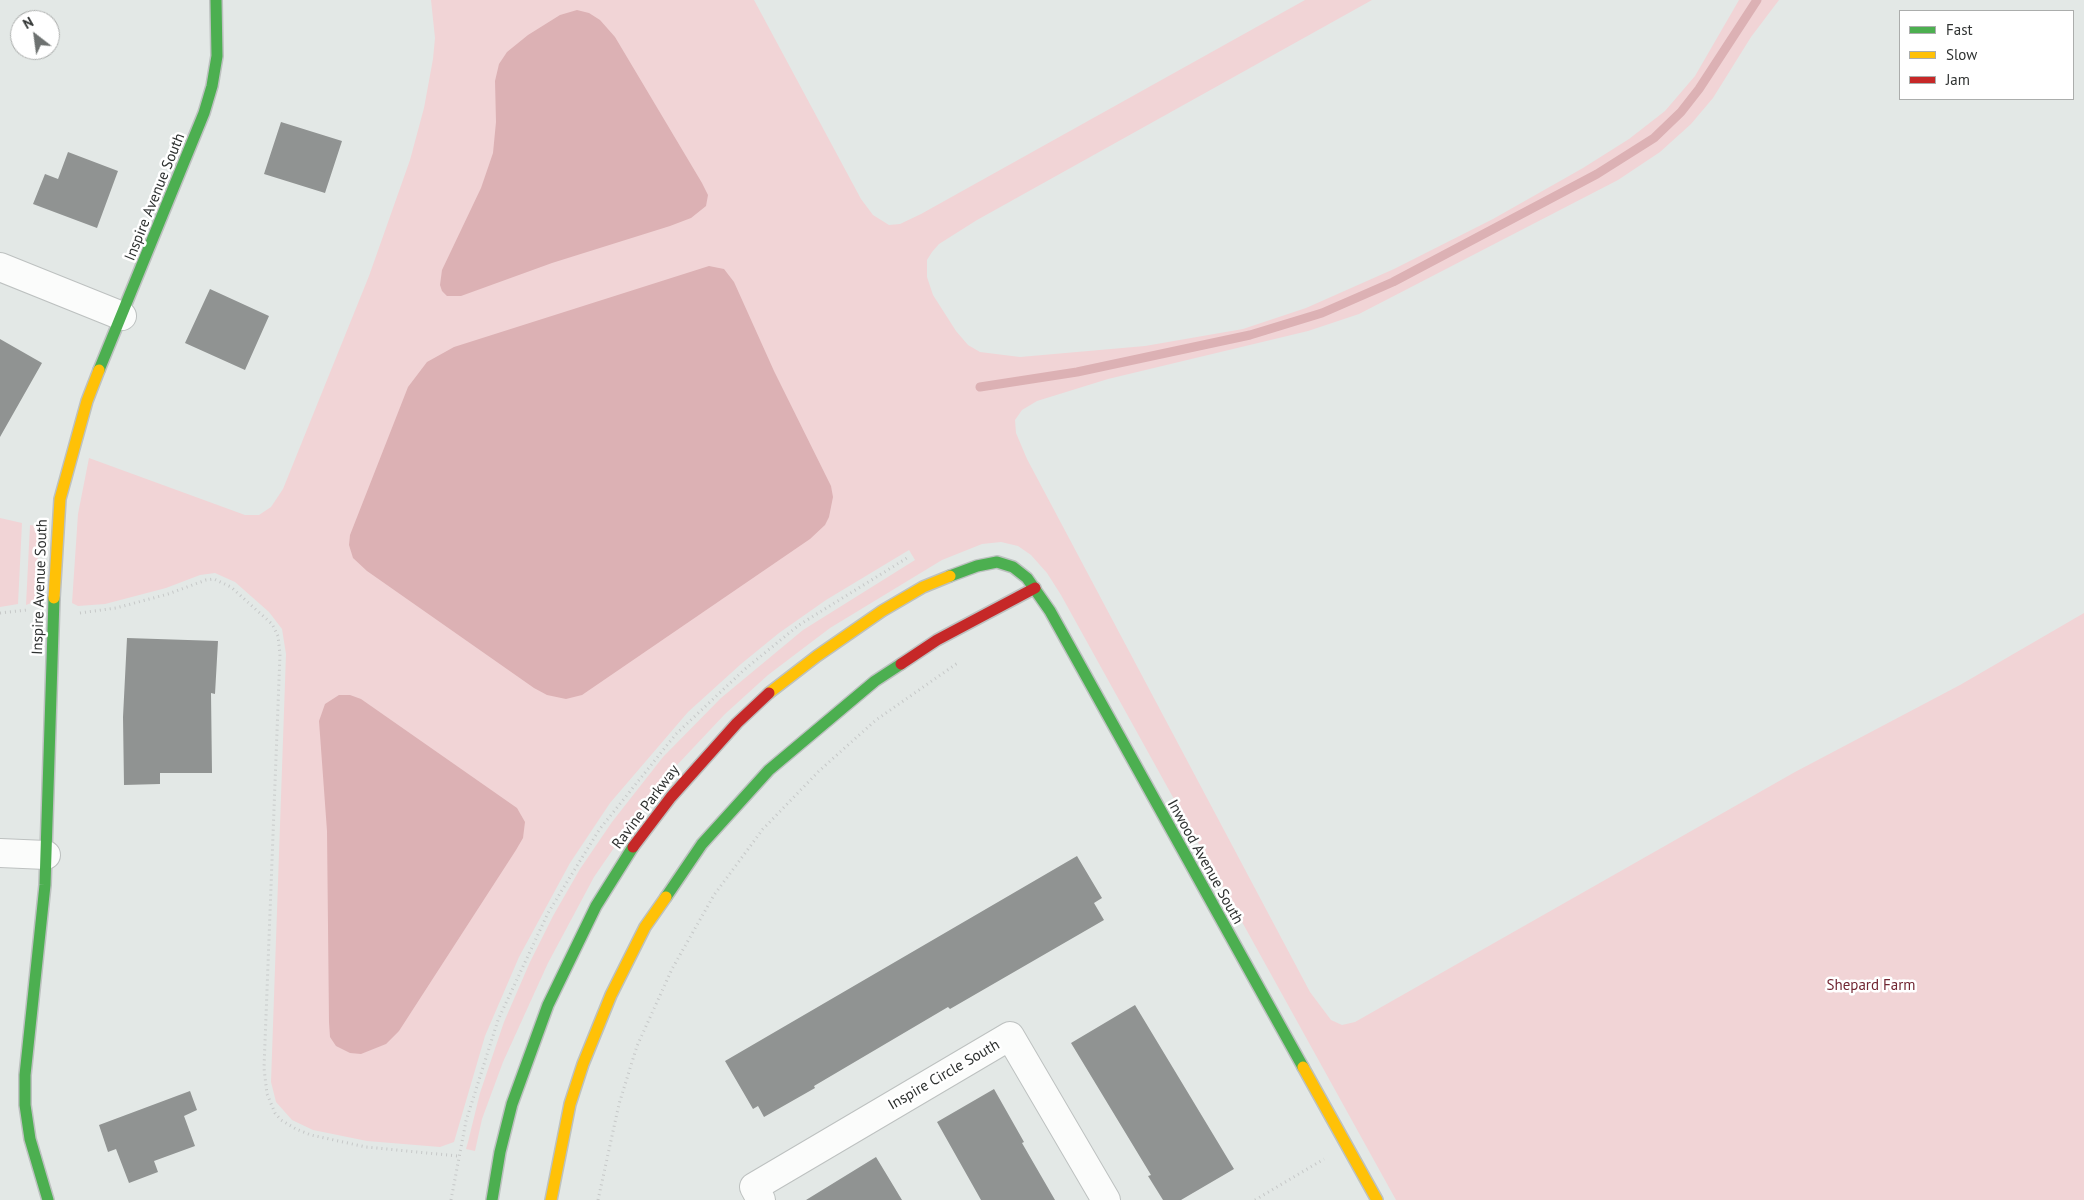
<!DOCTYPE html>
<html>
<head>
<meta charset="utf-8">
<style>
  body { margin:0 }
  #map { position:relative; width:2084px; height:1200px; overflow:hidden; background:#e3e8e6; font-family:"PT Sans",sans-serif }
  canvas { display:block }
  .legend { position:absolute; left:1899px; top:10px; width:175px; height:90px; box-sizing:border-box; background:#fff; border:1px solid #abadac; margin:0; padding:6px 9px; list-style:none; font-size:15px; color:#2e3130 }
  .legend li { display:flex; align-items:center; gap:10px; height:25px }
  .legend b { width:25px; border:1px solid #abadac }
  .north { position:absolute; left:10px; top:10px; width:50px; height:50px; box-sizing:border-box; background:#fff; border:1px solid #abadac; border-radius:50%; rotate:330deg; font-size:14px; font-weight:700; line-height:20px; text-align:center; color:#2e3130 }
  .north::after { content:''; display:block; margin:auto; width:18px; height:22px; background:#6d7170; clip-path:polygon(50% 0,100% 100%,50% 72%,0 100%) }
</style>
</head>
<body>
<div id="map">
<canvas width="2084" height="1200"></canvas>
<ul class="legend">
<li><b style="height:6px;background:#4caf50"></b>Fast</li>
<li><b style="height:6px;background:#ffc107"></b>Slow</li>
<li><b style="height:6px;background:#c62828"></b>Jam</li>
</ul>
<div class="north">N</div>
</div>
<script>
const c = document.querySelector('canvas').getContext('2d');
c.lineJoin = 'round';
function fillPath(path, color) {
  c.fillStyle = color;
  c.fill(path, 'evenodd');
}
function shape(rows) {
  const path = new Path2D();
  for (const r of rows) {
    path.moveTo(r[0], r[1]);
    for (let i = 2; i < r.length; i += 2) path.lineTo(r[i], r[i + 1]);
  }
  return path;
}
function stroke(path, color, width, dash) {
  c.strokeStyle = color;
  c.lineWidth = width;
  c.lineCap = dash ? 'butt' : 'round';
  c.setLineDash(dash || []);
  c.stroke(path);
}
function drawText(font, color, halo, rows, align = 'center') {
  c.font = font + ' "PT Sans",sans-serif';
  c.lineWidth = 5;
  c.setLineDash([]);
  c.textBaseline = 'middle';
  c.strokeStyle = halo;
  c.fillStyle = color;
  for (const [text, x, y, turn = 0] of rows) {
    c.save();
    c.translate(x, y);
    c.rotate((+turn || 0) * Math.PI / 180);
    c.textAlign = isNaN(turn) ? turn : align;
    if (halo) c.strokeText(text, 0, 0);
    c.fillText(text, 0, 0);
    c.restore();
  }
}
fillPath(shape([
  [431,0,754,0,861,199,873,215,889,225,900,224,921,214,1305,0,1372,0,977,220,939,244,932,252,927,260,927,277,933,295,956,331,968,345,980,352,1020,357,1145,346,1243,329,1306,308,1394,269,1493,219,1583,168,1629,139,1665,111,1695,76,1739,0,1779,0,1751,37,1713,98,1691,124,1660,152,1618,180,1359,314,1308,331,1108,379,1037,401,1022,410,1015,420,1016,433,1027,459,1310,992,1331,1020,1342,1025,1355,1022,1795,772,1960,685,2084,613,2084,1200,1396,1200,1061,595,1047,573,1031,555,1018,546,1001,542,982,544,942,560,830,628,768,675,725,714,678,764,629,826,594,877,548,963,503,1062,482,1119,475,1151,466,1149,468,1142,480,1093,504,1022,530,962,553,916,580,869,612,822,663,757,721,698,803,630,915,560,909,550,826,600,779,633,741,664,688,712,610,803,570,863,519,957,485,1036,454,1142,440,1147,367,1141,313,1130,292,1120,276,1102,271,1082,286,654,282,629,269,612,235,582,215,573,200,575,166,588,105,604,78,606,72,603,78,514,89,458,245,515,259,515,271,507,283,489,369,276,410,160,424,108,433,59,435,38],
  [0,518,22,523,18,604,0,607],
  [30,525,39,526,36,601,26,605]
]), '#f1d4d6');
fillPath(shape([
  [577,10,589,13,600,20,615,37,702,183,708,195,706,206,691,218,670,226,552,263,461,296,447,296,442,291,440,285,442,270,481,188,493,153,496,122,495,81,499,64,507,52,528,35,560,15],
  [709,266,724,269,734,282,774,371,831,486,833,497,829,517,825,525,810,539,582,695,566,699,547,695,534,688,367,571,353,558,349,545,350,535,408,387,427,362,454,347],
  [339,695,350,695,361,699,517,808,525,822,523,838,516,850,399,1031,386,1044,361,1054,350,1053,336,1046,330,1037,329,1022,327,831,319,721,325,704]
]), '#dcb1b4');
stroke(shape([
  [980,387,1077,372,1250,335,1322,313,1393,282,1597,174,1654,138,1681,112,1699,89,1757,0]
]), '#dcb1b4', 9);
fillPath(shape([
  [281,122,342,141,325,193,264,174],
  [68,152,118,171,97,228,33,204,45,174,58,179],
  [210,289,269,316,245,370,185,343],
  [0,339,42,363,0,437],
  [127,638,218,641,215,694,211,693,212,773,160,773,160,784,124,785,123,717],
  [1077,856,1102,898,1094,903,1104,920,950,1009,948,1007,814,1086,815,1088,764,1117,758,1106,753,1109,725,1061],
  [1135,1005,1234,1169,1181,1200,1163,1200,1148,1176,1151,1175,1071,1043],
  [994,1089,1024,1142,1022,1143,1055,1200,981,1200,937,1122],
  [190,1091,197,1110,184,1116,195,1146,154,1161,158,1172,129,1183,116,1149,108,1152,99,1125],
  [876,1157,902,1200,806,1200]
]), '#909392');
const street = shape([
  [0,267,122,316],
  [0,853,46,855],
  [761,1200,754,1187,1010,1036,1106,1200]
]);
const fast = shape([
  [99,370,204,113,212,86,217,56,216,0],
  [950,576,977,566,997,562,1013,567,1027,578,1050,611,1303,1067],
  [666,897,702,844,769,770,875,681,901,664],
  [48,1200,30,1139,25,1105,25,1075,45,885,54,598],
  [492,1200,500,1152,512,1104,548,1005,596,906,633,847]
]);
const slow = shape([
  [54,598,60,499,87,401,99,370],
  [769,693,817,656,882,611,923,587,950,576],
  [1303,1067,1377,1200],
  [551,1200,570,1104,583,1064,611,995,645,927,666,897]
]);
const jam = shape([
  [901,664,937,640,1035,588],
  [633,847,671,797,737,723,769,693]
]);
stroke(street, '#bdc1c0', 30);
stroke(fast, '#bdc1c0', 14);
stroke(slow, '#bdc1c0', 14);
stroke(jam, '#bdc1c0', 14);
stroke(shape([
  [0,613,27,610],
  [80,613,116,608,168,594,206,580,214,579,231,587,272,624,278,636,280,654,264,1068,267,1094,275,1113,281,1120,296,1129,311,1135,366,1147,458,1156],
  [451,1200,466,1121,498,1020,548,913,599,830,676,734,745,669,799,625,907,558],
  [598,1200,619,1104,637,1046,672,969,714,895,763,829,819,771,876,720,959,662],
  [1255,1200,1324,1159]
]), '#c6c8c8', 3, [1, 4]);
stroke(street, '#fbfcfb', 28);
stroke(fast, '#4caf50', 11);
stroke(slow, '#ffc107', 11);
stroke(jam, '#c62828', 11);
drawText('15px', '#2e3130', '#fff', [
  ["Inspire Avenue South",155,197,-68],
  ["Inspire Avenue South",40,587,-88],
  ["Ravine Parkway",646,807,-53],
  ["Inwood Avenue South",1205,862,61],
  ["Inspire Circle South",944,1075,-30]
]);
drawText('15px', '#712632', '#fff', [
  ["Shepard Farm",1871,986]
]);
</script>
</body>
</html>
